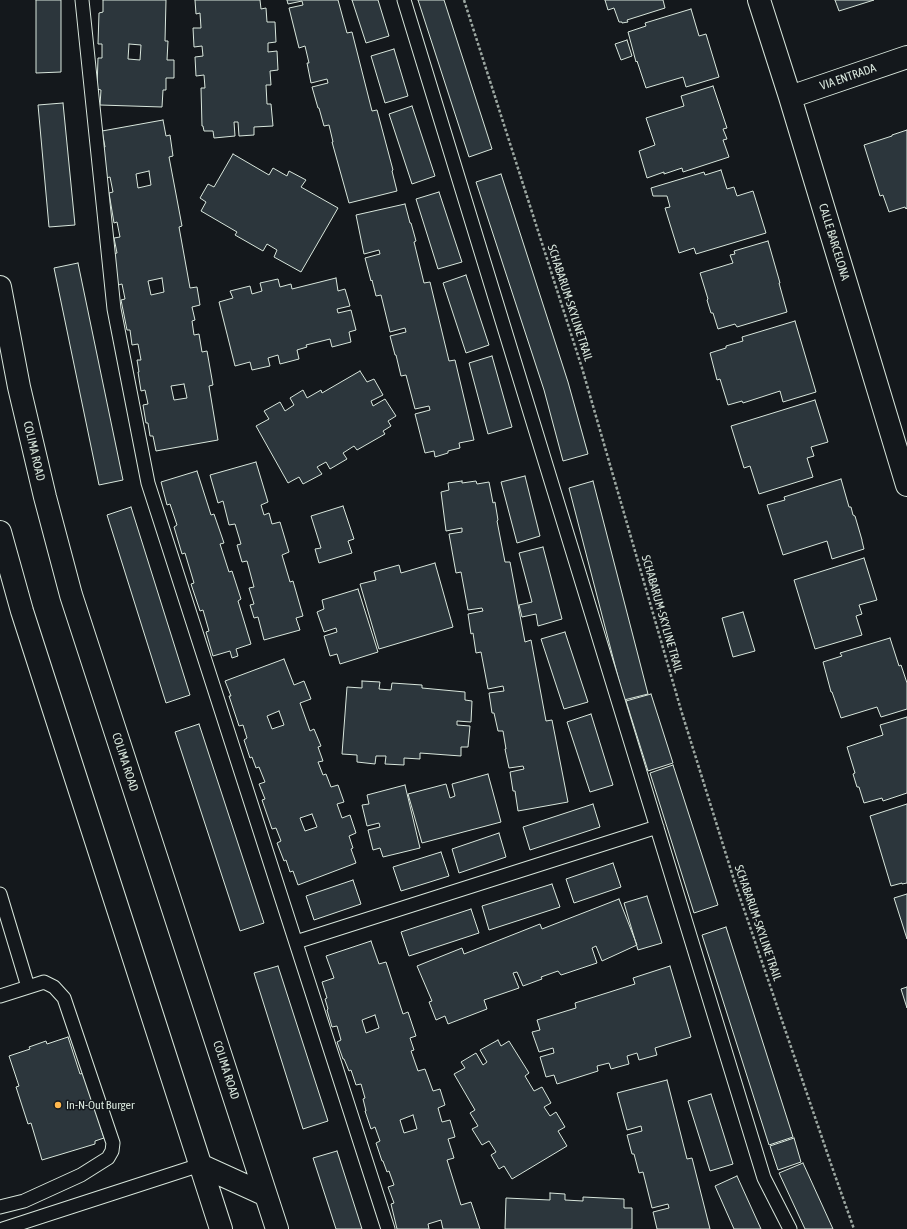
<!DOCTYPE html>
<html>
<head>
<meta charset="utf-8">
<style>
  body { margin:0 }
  canvas { display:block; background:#14181c }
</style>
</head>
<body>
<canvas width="907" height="1229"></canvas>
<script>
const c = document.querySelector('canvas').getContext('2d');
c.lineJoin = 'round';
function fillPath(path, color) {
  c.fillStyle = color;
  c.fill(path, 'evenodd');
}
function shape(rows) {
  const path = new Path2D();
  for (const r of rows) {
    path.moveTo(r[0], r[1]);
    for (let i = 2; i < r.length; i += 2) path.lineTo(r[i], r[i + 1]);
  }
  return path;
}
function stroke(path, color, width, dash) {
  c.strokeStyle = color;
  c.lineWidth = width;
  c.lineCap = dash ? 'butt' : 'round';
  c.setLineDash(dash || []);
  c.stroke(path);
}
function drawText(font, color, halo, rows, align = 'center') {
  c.font = font + ' "Asap Condensed",sans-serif';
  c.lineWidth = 3;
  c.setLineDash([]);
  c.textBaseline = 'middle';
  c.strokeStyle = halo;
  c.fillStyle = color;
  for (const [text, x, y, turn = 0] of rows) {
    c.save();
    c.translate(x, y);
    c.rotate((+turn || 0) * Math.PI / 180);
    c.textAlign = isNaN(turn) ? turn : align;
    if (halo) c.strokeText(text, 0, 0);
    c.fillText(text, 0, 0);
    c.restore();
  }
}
const building = shape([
  [36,0,61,0,61,72,36,73,36,0],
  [103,0,166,0,165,41,168,41,167,60,174,60,174,78,166,78,166,90,163,90,162,107,100,105,101,90,97,89,98,58,102,58,102,44,98,44,99,13,103,12,103,0],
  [129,44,141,45,140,60,128,59,129,44],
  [195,0,260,0,261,9,266,8,267,22,275,22,276,42,268,43,268,52,277,51,278,70,270,71,271,85,266,85,267,104,271,104,273,126,254,127,254,135,239,136,238,122,234,122,235,136,214,138,213,131,204,131,203,126,202,126,201,88,205,88,204,75,196,76,195,57,203,56,202,46,194,47,193,28,201,28,200,13,196,14,195,0],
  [287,0,338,0,347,33,352,32,372,111,377,110,393,170,392,171,397,191,349,203,332,142,333,142,329,125,324,126,319,108,318,108,312,87,328,83,327,79,311,83,307,63,309,63,305,46,299,48,289,8,303,5,302,1,288,4,287,0],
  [352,0,378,0,389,36,366,43,352,0],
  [418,0,444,0,492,149,469,157,418,0],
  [605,0,663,0,665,8,627,20,628,22,622,23,622,22,619,22,614,8,608,10,605,0],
  [835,0,874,0,839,11,835,0],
  [691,9,699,36,706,34,719,77,686,87,683,77,646,88,637,61,636,62,628,32,646,26,645,23,691,9],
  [627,40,632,56,621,60,615,44,627,40],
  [394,49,408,96,385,103,371,56,394,49],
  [713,86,727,128,723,129,727,139,723,140,729,157,683,172,682,168,664,174,664,172,647,178,639,151,655,145,646,118,684,106,681,96,713,86],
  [63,103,75,225,49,227,38,105,63,103],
  [412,106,435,176,412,184,389,114,412,106],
  [163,120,166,136,170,135,173,156,169,157,182,226,179,227,190,288,197,287,200,305,192,307,195,320,192,321,194,335,199,334,202,352,207,351,213,385,209,386,218,440,156,451,153,436,150,436,148,423,146,423,143,405,148,404,145,390,141,391,138,372,139,372,137,360,141,360,138,344,132,345,130,330,127,330,121,300,125,299,122,284,118,285,113,254,117,253,114,238,120,237,117,222,114,223,109,193,113,192,110,177,106,178,101,147,105,147,102,131,163,120],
  [149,171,151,185,138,188,136,174,149,171],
  [162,278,164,292,151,295,148,281,162,278],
  [184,384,187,398,174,400,171,386,184,384],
  [907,130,907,208,906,209,905,207,889,212,883,195,880,196,864,145,892,136,892,135,907,130],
  [233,154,269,175,273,168,287,176,289,171,306,180,301,187,338,208,301,272,274,257,277,250,267,244,263,251,235,235,237,232,201,211,206,202,200,198,208,184,214,187,233,154],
  [721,170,727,189,734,187,737,196,753,191,766,233,696,254,694,248,679,253,665,208,670,207,667,196,653,196,651,188,704,172,705,175,721,170],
  [501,174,568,382,588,454,563,461,544,390,476,182,501,174],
  [439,192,462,262,438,269,416,199,439,192],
  [405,204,410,223,411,223,416,241,414,242,424,283,430,282,449,361,455,360,474,440,459,443,460,448,448,451,448,453,435,457,434,451,425,453,415,414,430,410,429,406,415,409,406,375,401,376,396,355,395,355,390,336,406,332,405,328,390,332,381,295,376,296,372,280,371,281,365,258,380,254,379,250,364,254,356,215,405,204],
  [768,241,780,283,779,283,787,312,737,327,735,324,718,329,713,313,711,313,707,300,708,299,700,273,733,263,730,255,735,254,734,251,768,241],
  [78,263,123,480,99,485,54,268,78,263],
  [466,275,489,345,466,353,443,283,466,275],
  [336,278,338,291,345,289,350,306,337,309,338,313,351,310,356,330,349,332,351,342,332,347,330,339,306,345,307,347,297,350,299,359,280,364,278,355,268,358,270,366,252,370,250,362,235,366,219,302,233,298,230,291,250,286,252,294,262,291,260,283,278,279,280,287,291,284,292,289,336,278],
  [795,321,816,392,783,402,780,391,743,403,742,401,728,405,720,379,717,380,710,353,726,348,726,346,743,341,742,337,795,321],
  [492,356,512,427,488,434,469,363,492,356],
  [360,371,367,382,374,379,383,395,371,401,373,406,385,399,396,416,388,421,391,426,383,431,385,434,357,450,354,446,343,453,347,459,330,469,326,462,317,467,322,474,303,484,299,477,288,483,256,426,269,419,264,411,280,402,285,411,294,405,290,398,303,390,307,398,321,390,322,393,360,371],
  [815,400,828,442,811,447,814,456,807,458,813,477,759,494,750,466,744,468,731,426,815,400],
  [256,462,268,502,261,505,264,515,269,513,272,524,280,522,289,552,282,555,290,582,293,581,303,616,296,618,300,630,264,640,258,617,254,618,250,605,254,604,249,588,254,587,247,561,242,562,237,545,241,544,235,524,229,525,223,501,218,503,210,475,256,462],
  [197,471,211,515,214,514,224,543,220,544,229,572,232,571,241,599,238,601,251,644,236,649,238,656,232,658,230,651,213,656,206,632,209,631,203,610,200,611,191,584,194,583,185,553,182,554,174,527,177,525,170,504,167,505,161,482,197,471],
  [525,476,540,536,517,543,501,482,525,476],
  [841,479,849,507,851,507,853,515,855,516,862,540,862,541,864,549,832,559,827,541,783,555,767,505,785,500,784,497,841,479],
  [462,481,462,483,476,481,477,484,489,482,493,503,495,502,498,520,497,521,505,562,510,562,525,642,531,640,546,721,552,720,568,802,518,811,515,791,513,791,510,772,524,769,523,766,509,768,505,749,506,749,503,731,498,731,494,713,492,713,489,693,504,691,503,686,488,689,481,652,476,653,473,633,471,634,468,614,483,611,482,608,468,610,461,572,456,573,449,534,462,532,462,528,446,531,441,492,449,490,448,483,462,481],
  [593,481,648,694,624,700,569,488,593,481],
  [343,506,354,539,348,541,352,553,319,563,315,549,321,548,311,516,343,506],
  [131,507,190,695,166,703,107,515,131,507],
  [543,547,562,619,538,626,536,614,522,617,519,605,532,602,519,553,543,547],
  [864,558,877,600,859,605,862,614,856,616,862,635,815,649,794,580,864,558],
  [435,563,453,627,379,649,360,584,376,580,374,572,399,565,401,573,435,563],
  [358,589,378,652,340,664,337,654,330,656,324,636,337,632,336,628,324,632,317,612,324,609,322,600,358,589],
  [743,612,755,651,733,657,722,618,743,612],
  [565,632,588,702,564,709,541,639,565,632],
  [890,638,899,666,901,665,907,683,907,709,881,717,877,707,841,718,832,692,831,692,823,662,842,656,840,653,890,638],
  [284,659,294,685,304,681,311,699,300,703,310,731,314,729,321,746,318,747,323,761,318,762,323,775,326,774,331,787,338,785,344,802,337,804,342,818,350,815,356,833,349,836,353,848,351,849,356,863,298,885,293,871,290,872,286,860,284,861,277,843,281,841,276,828,272,829,262,800,265,799,259,784,265,782,259,767,256,768,252,757,250,758,244,740,247,738,243,725,239,726,229,696,231,696,225,681,284,659],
  [279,711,284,725,272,729,267,716,279,711],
  [312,814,317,827,305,831,300,818,312,814],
  [362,681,380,682,379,689,391,690,392,683,422,685,422,688,465,692,465,700,472,701,471,722,457,721,457,725,470,726,468,747,461,747,461,756,420,753,420,759,404,758,404,765,385,764,386,756,376,756,375,764,357,762,357,755,342,754,347,687,362,688,362,681],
  [651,694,673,763,648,771,626,701,651,694],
  [591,714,613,785,590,792,567,722,591,714],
  [907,717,907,793,883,801,882,798,864,803,859,787,857,787,853,774,855,773,847,747,883,735,880,725,907,717],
  [199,724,264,923,240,931,175,732,199,724],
  [673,765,718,905,694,913,650,773,673,765],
  [488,774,501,822,422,843,408,794,446,784,450,798,455,796,452,784,488,774],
  [405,785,420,848,383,857,380,848,373,850,368,830,380,827,379,823,367,826,362,805,369,804,367,795,405,785],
  [593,804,600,827,530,850,523,827,593,804],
  [907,804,907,883,902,884,902,883,891,886,870,816,907,804],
  [499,833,506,857,459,873,452,849,499,833],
  [441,852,449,876,401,891,393,867,441,852],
  [613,863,621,887,574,903,566,879,613,863],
  [353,880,361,904,314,920,306,896,353,880],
  [552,884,560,907,489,930,482,906,552,884],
  [907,894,907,939,894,898,907,894],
  [647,896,662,943,638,950,624,903,647,896],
  [619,899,637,945,602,961,596,946,592,948,597,963,561,975,558,971,541,977,542,979,523,986,517,972,513,973,519,988,484,1000,487,1009,448,1024,445,1016,436,1020,429,1002,432,1001,417,966,462,948,464,954,540,924,542,929,619,899],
  [471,909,479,933,409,956,401,932,471,909],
  [726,927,793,1137,769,1145,702,935,726,927],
  [371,941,379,964,386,962,403,1014,408,1012,416,1036,410,1038,414,1050,411,1051,418,1071,425,1069,433,1091,440,1089,445,1105,438,1108,442,1122,450,1120,455,1137,448,1139,454,1158,447,1160,461,1205,471,1202,480,1229,443,1229,441,1220,428,1224,429,1229,397,1229,391,1204,394,1203,388,1187,394,1185,389,1171,387,1172,383,1161,382,1161,376,1143,380,1141,375,1127,371,1129,365,1111,366,1111,363,1099,365,1098,361,1084,356,1085,351,1070,349,1071,344,1059,343,1059,337,1042,341,1040,337,1026,332,1027,327,1010,328,1009,325,999,327,998,322,982,334,978,326,956,371,941],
  [375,1015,379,1028,366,1033,362,1020,375,1015],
  [413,1115,417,1129,404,1133,400,1120,413,1115],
  [278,966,328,1121,303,1129,254,973,278,966],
  [670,966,691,1037,655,1048,657,1055,639,1060,637,1053,627,1056,629,1064,611,1069,609,1063,597,1066,598,1071,557,1084,554,1075,546,1077,540,1057,554,1053,553,1048,539,1052,532,1032,540,1030,537,1020,576,1008,575,1003,635,984,633,978,670,966],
  [907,987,907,1008,901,989,907,987],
  [68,1037,80,1074,84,1073,104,1138,95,1141,95,1144,42,1160,31,1123,28,1124,16,1087,19,1086,9,1056,30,1049,29,1047,46,1041,47,1044,68,1037],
  [498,1040,501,1046,509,1041,529,1073,525,1076,534,1091,542,1087,551,1103,544,1107,550,1116,556,1112,565,1127,558,1131,567,1146,512,1179,504,1166,499,1169,491,1155,496,1152,489,1141,482,1145,472,1129,478,1126,470,1113,475,1110,454,1074,465,1068,461,1062,476,1053,483,1065,487,1062,480,1050,498,1040],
  [667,1080,687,1159,692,1158,710,1229,657,1229,653,1212,669,1208,668,1204,652,1208,643,1172,639,1173,634,1154,632,1154,627,1135,642,1131,641,1126,627,1130,617,1093,667,1080],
  [711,1094,733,1164,710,1171,688,1101,711,1094],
  [794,1138,801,1162,778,1170,770,1146,794,1138],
  [337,1151,362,1229,336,1229,313,1158,337,1151],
  [803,1163,833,1229,805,1229,779,1173,803,1163],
  [737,1176,761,1229,734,1229,715,1186,737,1176],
  [550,1193,565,1194,565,1200,583,1201,583,1197,624,1199,624,1208,632,1208,632,1229,505,1229,506,1198,550,1200,550,1193]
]);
fillPath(building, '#2c363c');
stroke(building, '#d8e6dc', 1);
const service = shape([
  [82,0,114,309,148,483,388,1229],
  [404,0,764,1178,790,1229],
  [0,894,28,987],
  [296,942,657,827],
  [0,996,44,982,54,987,64,998,113,1143,112,1151,108,1158,81,1175,24,1201,0,1207],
  [3,1229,200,1165]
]);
const minor = shape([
  [759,0,790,97,907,485],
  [790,97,907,57]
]);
const primary = shape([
  [0,287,19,387,45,497,71,595,277,1229],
  [0,532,22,611,221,1229],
  [200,1165,266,1195]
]);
stroke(service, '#d8e6dc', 15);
stroke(minor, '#d8e6dc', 24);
stroke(primary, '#d8e6dc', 24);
stroke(shape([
  [464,0,582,368,681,710,734,880,832,1167,854,1229]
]), '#9da8a2', 2.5, [3, 2]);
stroke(service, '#14181c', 13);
stroke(minor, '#14181c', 22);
stroke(primary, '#14181c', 22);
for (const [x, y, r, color] of [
  [58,1105,4,"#ffb74d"]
]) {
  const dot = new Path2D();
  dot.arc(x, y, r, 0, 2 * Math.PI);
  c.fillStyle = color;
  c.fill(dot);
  stroke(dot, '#14181c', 1.5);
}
drawText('12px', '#d8e6dc', '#14181c', [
  ["VIA ENTRADA",848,77,-19],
  ["CALLE BARCELONA",834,242,73],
  ["SCHABARUM-SKYLINE TRAIL",570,303,72],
  ["COLIMA ROAD",34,451,77],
  ["SCHABARUM-SKYLINE TRAIL",662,614,74],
  ["COLIMA ROAD",125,762,72],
  ["SCHABARUM-SKYLINE TRAIL",758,923,71],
  ["COLIMA ROAD",226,1070,72]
]);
drawText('12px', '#d8e6dc', '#14181c', [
  ["In-N-Out Burger",66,1105]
], 'left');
</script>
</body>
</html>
